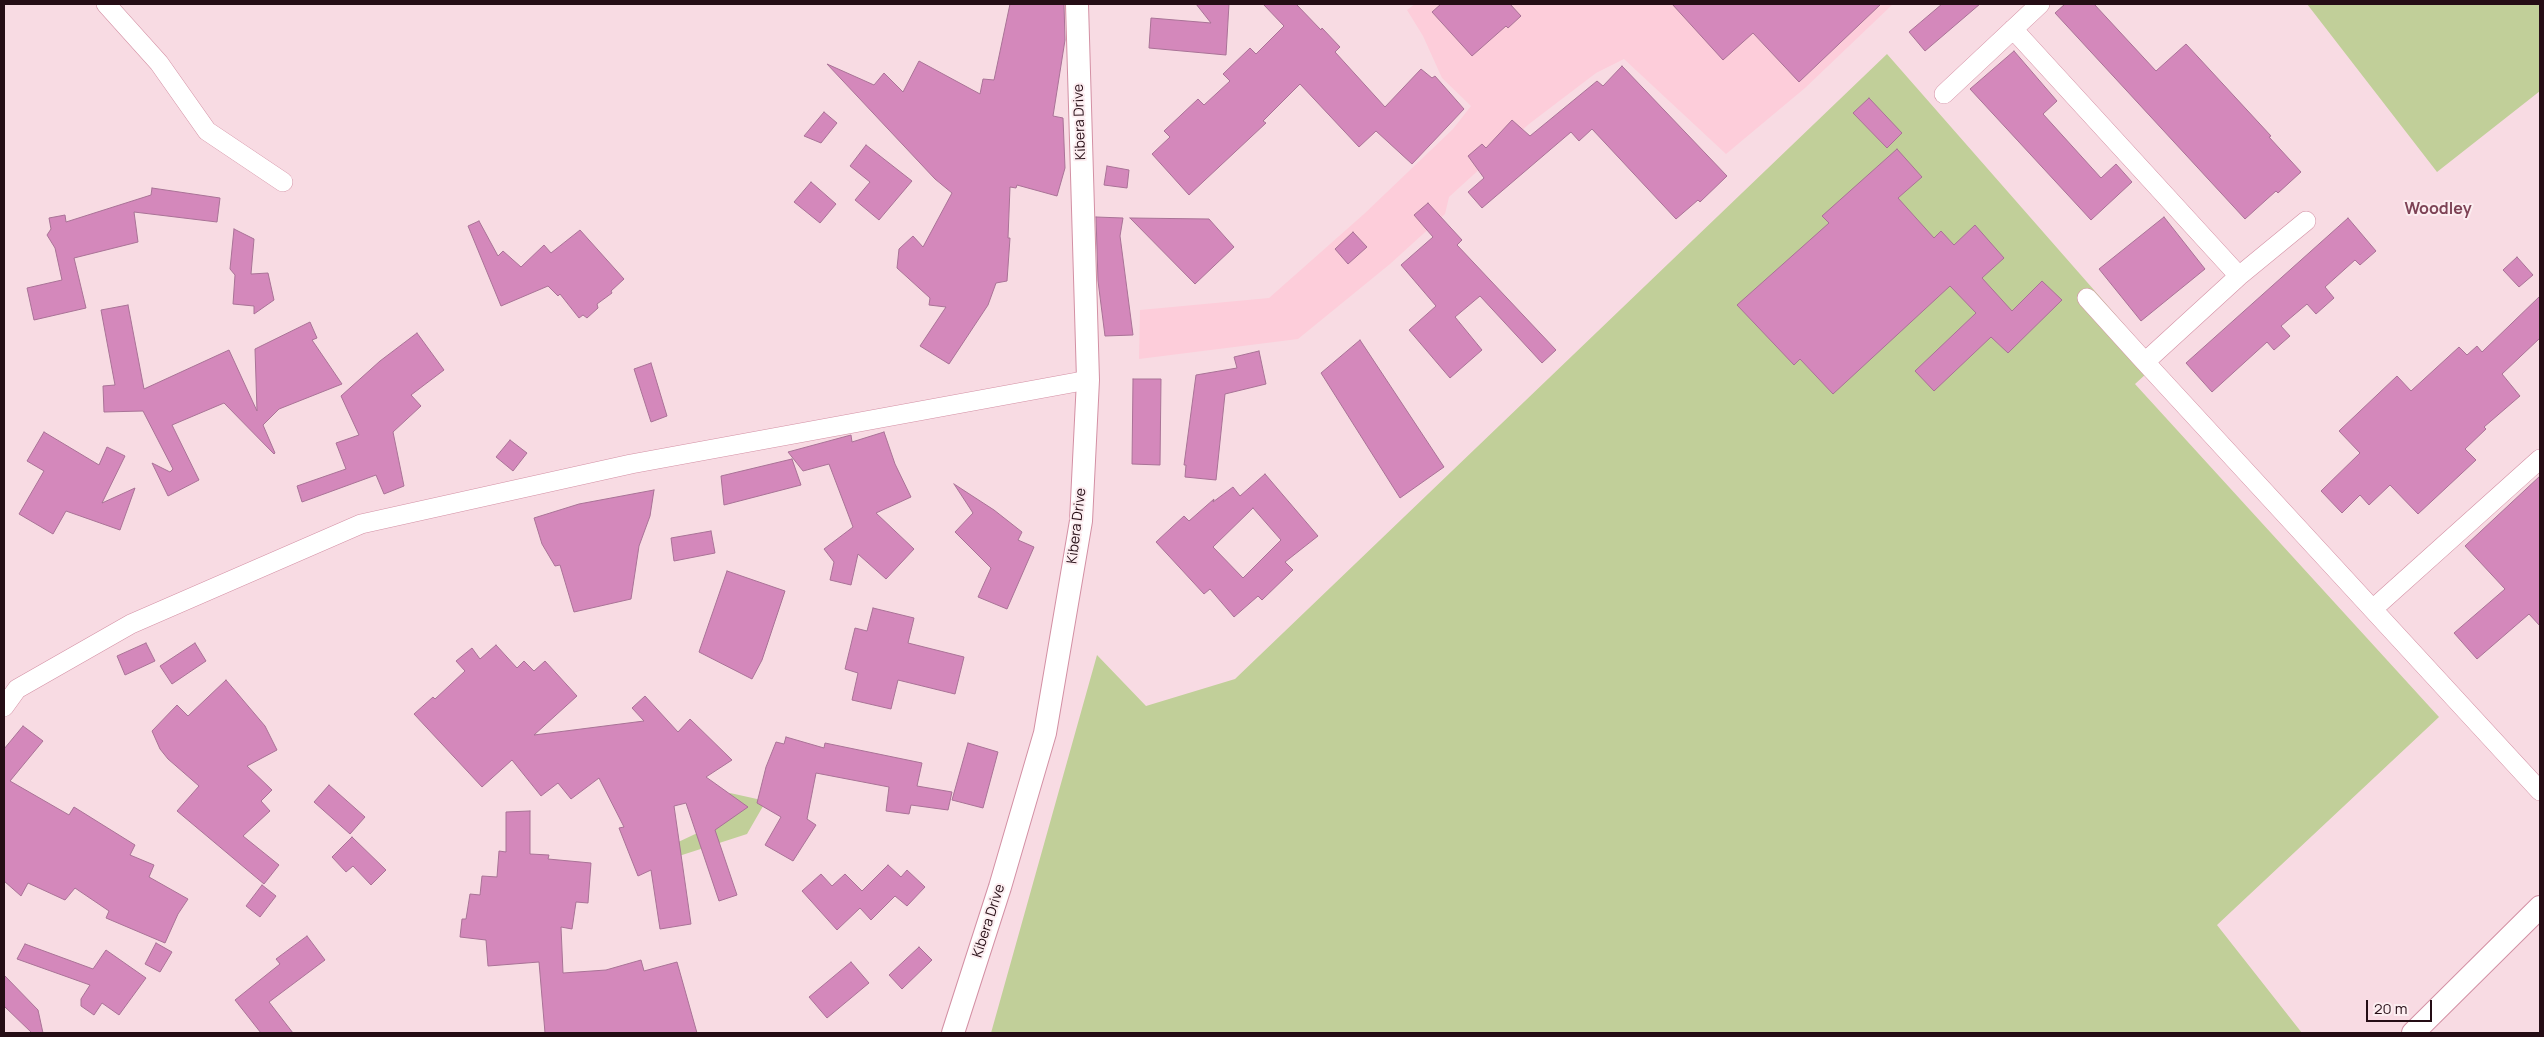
<!DOCTYPE html>
<html>
<head>
<meta charset="utf-8">
<style>
  body { margin:0 }
  #map { position:relative; width:2544px; height:1037px; overflow:hidden; background:#f8dbe3; font-family:Manrope,sans-serif }
  canvas { display:block }
  .frame { position:absolute; inset:0; border:5px solid #250d15; pointer-events:none }
  .scale { position:absolute; left:2366px; top:1000px; width:66px; height:22px; box-sizing:border-box; border:2px solid #250d15; border-top:0; padding-left:6px; font-size:15px; line-height:18px; white-space:nowrap; color:#250d15; -webkit-text-stroke:4px #fcedf0; paint-order:stroke }
</style>
</head>
<body>
<div id="map">
<canvas width="2544" height="1037"></canvas>
<div class="frame"></div>
<div class="scale">20 m</div>
</div>
<script>
const c = document.querySelector('canvas').getContext('2d');
c.lineJoin = 'round';
function fillPath(path, color) {
  c.fillStyle = color;
  c.fill(path, 'evenodd');
}
function shape(rows) {
  const path = new Path2D();
  for (const r of rows) {
    path.moveTo(r[0], r[1]);
    for (let i = 2; i < r.length; i += 2) path.lineTo(r[i], r[i + 1]);
  }
  return path;
}
function stroke(path, color, width, dash) {
  c.strokeStyle = color;
  c.lineWidth = width;
  c.lineCap = dash ? 'butt' : 'round';
  c.setLineDash(dash || []);
  c.stroke(path);
}
function drawText(font, color, halo, rows, align = 'center') {
  c.font = font + ' Manrope,sans-serif';
  c.lineWidth = 4;
  c.setLineDash([]);
  c.textBaseline = 'middle';
  c.strokeStyle = halo;
  c.fillStyle = color;
  for (const [text, x, y, turn = 0] of rows) {
    c.save();
    c.translate(x, y);
    c.rotate((+turn || 0) * Math.PI / 180);
    c.textAlign = isNaN(turn) ? turn : align;
    if (halo) c.strokeText(text, 0, 0);
    c.fillText(text, 0, 0);
    c.restore();
  }
}
fillPath(shape([
  [1415,4,1893,4,1805,88,1726,154,1624,59,1596,73,1529,124,1449,197,1445,214,1390,264,1298,339,1139,359,1140,310,1269,298,1364,214,1453,129,1471,106,1442,78,1423,36,1407,10]
]), '#fdcdda');
fillPath(shape([
  [2307,4,2540,4,2540,91,2437,172],
  [1887,54,2158,363,2135,384,2439,717,2217,925,2302,1033,991,1033,1097,655,1146,706,1235,679],
  [730,793,766,801,747,834,679,856,674,844,708,828,702,812]
]), '#c1cf99');
const building = shape([
  [1010,4,1064,4,1065,40,1053,116,1063,118,1065,168,1057,196,1017,185,1016,188,1010,187,1008,238,1010,238,1007,281,996,283,988,305,949,364,920,346,946,307,929,305,930,298,897,268,899,249,913,236,923,247,952,193,935,179,827,64,874,85,884,73,903,92,919,61,980,94,983,79,994,80,1010,4],
  [1196,4,1229,4,1226,55,1149,48,1151,18,1211,23,1196,4],
  [1263,4,1296,4,1321,30,1322,28,1340,47,1335,52,1385,107,1421,69,1432,78,1435,76,1464,109,1412,164,1376,131,1359,147,1300,84,1263,121,1266,123,1189,195,1152,154,1170,137,1164,131,1198,99,1204,105,1230,81,1223,74,1250,48,1256,54,1284,26,1263,4],
  [1441,4,1510,4,1521,16,1508,28,1506,26,1472,56,1432,12,1441,4],
  [1672,4,1881,4,1799,82,1753,33,1723,60,1672,4],
  [1942,4,1980,4,1925,51,1909,32,1942,4],
  [2065,4,2094,4,2156,71,2186,44,2271,136,2269,137,2301,172,2278,193,2276,191,2245,219,2055,13,2065,4],
  [2014,51,2057,101,2043,114,2101,178,2116,164,2132,182,2091,220,1970,89,2014,51],
  [1622,66,1727,176,1700,202,1698,200,1676,219,1592,129,1579,141,1571,132,1482,208,1468,192,1484,178,1468,156,1482,144,1486,148,1512,120,1530,136,1597,81,1603,86,1622,66],
  [1869,98,1902,133,1887,148,1853,113,1869,98],
  [824,112,837,123,821,143,804,136,824,112],
  [866,145,912,181,879,220,855,200,870,182,850,166,866,145],
  [1897,149,1922,177,1898,198,1934,238,1941,231,1954,245,1975,225,2004,258,1982,278,2012,311,2042,281,2062,300,2008,353,1991,337,1934,391,1915,371,1976,313,1950,286,1833,394,1800,359,1794,365,1737,305,1829,223,1822,216,1897,149],
  [1107,166,1129,170,1127,188,1104,185,1107,166],
  [811,182,836,204,820,223,794,202,811,182],
  [152,188,220,198,217,222,134,212,138,242,74,258,86,308,34,320,27,288,62,280,55,248,47,235,51,229,49,218,65,215,66,222,151,195,152,188],
  [1428,203,1462,240,1457,245,1556,350,1542,363,1480,296,1455,317,1482,350,1450,378,1409,330,1436,306,1401,265,1433,237,1414,215,1428,203],
  [1096,217,1123,218,1120,236,1133,335,1105,336,1098,281,1096,217],
  [2164,217,2205,269,2141,321,2099,269,2164,217],
  [1130,218,1209,219,1234,247,1195,284,1130,218],
  [2348,218,2376,251,2360,265,2355,260,2325,287,2334,298,2316,314,2307,304,2281,326,2290,336,2274,350,2267,342,2212,392,2186,363,2348,218],
  [479,221,498,256,503,251,521,267,544,245,551,253,580,230,624,279,611,291,612,293,597,304,598,308,587,318,583,315,579,318,560,294,558,296,548,286,501,306,468,226,479,221],
  [234,229,254,239,251,274,268,273,274,300,254,314,254,306,233,304,235,275,230,269,234,229],
  [1353,232,1367,247,1348,264,1335,249,1353,232],
  [2517,257,2533,275,2519,287,2503,270,2517,257],
  [2540,296,2540,338,2502,374,2520,396,2484,427,2486,429,2465,449,2476,460,2418,514,2390,485,2369,505,2360,495,2342,513,2321,491,2360,453,2339,431,2397,376,2411,391,2459,347,2467,355,2477,346,2482,352,2540,296],
  [128,305,144,389,229,350,257,411,255,349,310,322,317,338,312,340,342,384,279,409,263,425,275,453,274,454,224,403,172,425,199,480,168,496,152,463,170,472,173,469,143,411,104,412,103,386,115,385,101,310,128,305],
  [417,333,444,370,411,395,421,406,393,432,404,486,384,494,376,475,302,502,297,486,346,469,336,443,359,435,341,396,380,361,417,333],
  [1360,340,1444,467,1400,498,1321,373,1360,340],
  [1259,351,1266,384,1225,394,1216,480,1185,477,1186,465,1184,465,1196,375,1237,368,1234,357,1259,351],
  [651,363,667,416,651,422,634,369,651,363],
  [1133,379,1161,379,1160,465,1132,464,1133,379],
  [44,432,99,465,107,447,125,456,102,503,135,488,120,530,66,511,53,534,19,514,44,471,27,461,44,432],
  [884,432,895,464,911,497,876,513,914,549,886,579,858,554,851,585,830,580,834,562,824,549,853,527,829,464,803,471,788,452,851,435,852,442,884,432],
  [510,440,527,453,513,471,496,457,510,440],
  [792,459,801,485,724,505,721,476,792,459],
  [1265,474,1318,536,1285,562,1293,570,1262,600,1258,596,1234,617,1210,589,1204,594,1156,542,1184,516,1189,521,1214,499,1213,502,1233,487,1240,496,1265,474],
  [1253,508,1281,540,1243,578,1213,547,1253,508],
  [2540,476,2540,626,2529,614,2477,659,2454,633,2505,589,2465,546,2540,476],
  [954,484,994,510,1022,532,1018,540,1034,547,1007,609,978,597,991,568,955,532,973,513,954,484],
  [654,490,650,516,639,546,631,599,574,612,560,565,555,566,542,544,534,518,579,504,654,490],
  [711,531,715,553,674,561,671,538,711,531],
  [727,571,785,591,762,660,752,679,699,652,727,571],
  [873,608,914,618,908,643,964,657,955,694,898,680,891,709,852,700,858,673,845,669,855,628,867,631,873,608],
  [146,643,155,661,125,675,117,656,146,643],
  [195,643,206,661,172,684,160,666,195,643],
  [496,645,517,668,524,661,534,671,545,661,577,696,534,735,644,721,632,708,645,696,678,732,690,719,732,760,706,777,748,807,715,830,737,895,719,901,686,803,674,806,691,924,660,929,651,870,638,876,619,828,624,827,599,778,571,799,558,783,541,796,512,760,482,787,414,714,433,697,435,699,465,671,456,661,472,648,480,659,496,645],
  [226,680,265,726,277,750,247,766,272,790,261,801,270,811,243,836,279,865,264,884,177,811,199,786,168,759,160,749,152,731,177,705,188,716,226,680],
  [23,726,43,741,10,781,69,815,74,807,135,845,130,855,154,865,149,877,188,899,178,914,165,943,106,918,109,911,75,888,65,900,28,883,21,896,4,881,4,749,23,726],
  [786,737,824,748,825,743,922,763,917,786,952,792,948,810,911,805,909,814,886,811,889,787,816,773,807,819,816,825,793,861,765,845,781,817,757,803,766,767,776,742,784,744,786,737],
  [968,743,998,752,983,808,952,800,968,743],
  [329,785,365,817,350,834,314,802,329,785],
  [530,811,530,854,549,855,548,859,591,863,588,903,576,902,572,929,561,927,563,973,606,970,641,960,644,971,677,962,697,1033,545,1033,539,962,488,966,486,940,460,937,462,919,466,919,470,894,480,895,482,876,497,877,499,851,506,852,506,812,530,811],
  [352,837,386,870,371,885,353,866,346,872,332,857,352,837],
  [888,865,901,877,907,870,925,887,907,906,895,896,871,920,860,908,837,930,802,891,821,874,832,886,845,874,862,891,888,865],
  [262,885,276,896,260,917,246,906,262,885],
  [307,936,325,960,269,1002,293,1033,261,1033,235,1000,280,964,276,959,307,936],
  [156,943,172,952,160,972,145,964,156,943],
  [25,944,93,969,106,950,146,978,119,1015,102,1003,94,1015,81,1006,81,999,90,985,17,959,25,944],
  [919,947,932,960,902,989,889,975,919,947],
  [851,962,869,983,827,1018,809,997,851,962],
  [4,975,38,1010,43,1033,32,1033,4,1006,4,975]
]);
fillPath(building, '#d488bb');
stroke(building, '#a97296', 1);
const minor = shape([
  [106,4,159,63,207,131,283,182],
  [2013,29,2239,276],
  [1944,94,2040,4],
  [2306,221,2239,276,2145,362,2540,791],
  [2087,298,2145,362],
  [2374,608,2540,459],
  [4,707,17,689,131,624,361,524,631,464,1088,380]
]);
const tertiary = shape([
  [953,1033,1000,887,1045,733,1081,521,1088,380,1077,4],
  [2413,1033,2540,907]
]);
stroke(minor, '#d390a4', 20);
stroke(tertiary, '#d390a4', 24);
stroke(minor, '#fff', 19);
stroke(tertiary, '#fff', 22);
drawText('14px', '#250d15', '#fcedf0', [
  ["Kibera Drive",1080,122,-92],
  ["Kibera Drive",1077,526,-83],
  ["Kibera Drive",989,921,-72]
]);
drawText('bold 16px', '#7d4255', '#fcedf0', [
  ["Woodley",2438,210]
]);
</script>
</body>
</html>
